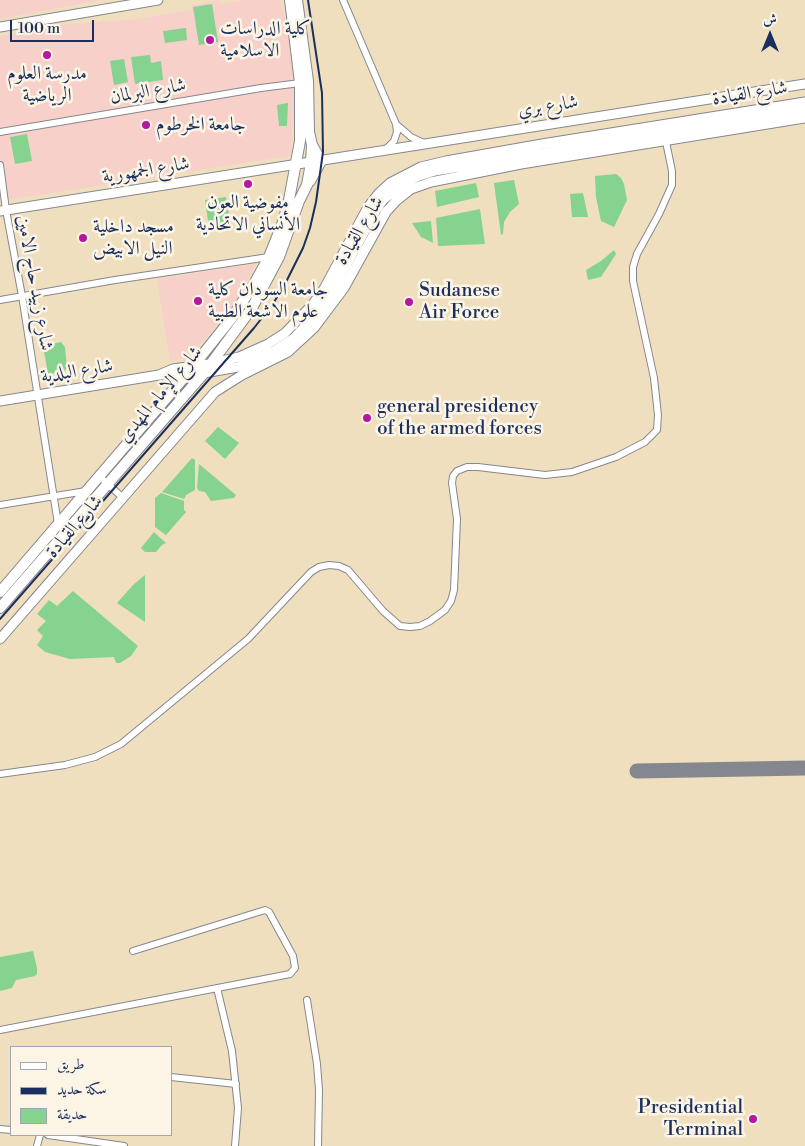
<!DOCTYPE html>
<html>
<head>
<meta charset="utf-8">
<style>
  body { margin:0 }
  #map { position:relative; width:805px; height:1146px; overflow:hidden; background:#efdfbf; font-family:"Libre Bodoni",Amiri,serif }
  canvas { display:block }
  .legend { position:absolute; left:10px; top:1046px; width:162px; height:90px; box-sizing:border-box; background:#fcf5e5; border:1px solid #a2a6af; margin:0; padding:6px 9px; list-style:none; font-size:15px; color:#1b2f5e }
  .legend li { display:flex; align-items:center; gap:10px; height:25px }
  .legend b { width:25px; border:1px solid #a2a6af }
  .north { position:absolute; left:745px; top:10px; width:50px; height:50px; -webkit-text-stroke:4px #fcf5e5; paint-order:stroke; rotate:0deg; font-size:14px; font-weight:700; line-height:20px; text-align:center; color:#1b2f5e }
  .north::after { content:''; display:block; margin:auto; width:18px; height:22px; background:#1b2f5e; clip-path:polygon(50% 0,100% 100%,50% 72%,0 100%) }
  .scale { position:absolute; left:10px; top:20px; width:84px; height:22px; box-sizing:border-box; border:2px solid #1b2f5e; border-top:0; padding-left:6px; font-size:15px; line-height:18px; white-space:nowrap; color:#1b2f5e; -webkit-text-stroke:4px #fcf5e5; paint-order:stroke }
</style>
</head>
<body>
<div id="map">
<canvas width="805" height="1146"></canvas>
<ul class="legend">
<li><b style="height:6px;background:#fff"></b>طريق</li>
<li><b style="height:6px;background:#1b2f5e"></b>سكة حديد</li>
<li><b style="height:14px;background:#86d28f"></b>حديقة</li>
</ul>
<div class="north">ش</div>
<div class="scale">100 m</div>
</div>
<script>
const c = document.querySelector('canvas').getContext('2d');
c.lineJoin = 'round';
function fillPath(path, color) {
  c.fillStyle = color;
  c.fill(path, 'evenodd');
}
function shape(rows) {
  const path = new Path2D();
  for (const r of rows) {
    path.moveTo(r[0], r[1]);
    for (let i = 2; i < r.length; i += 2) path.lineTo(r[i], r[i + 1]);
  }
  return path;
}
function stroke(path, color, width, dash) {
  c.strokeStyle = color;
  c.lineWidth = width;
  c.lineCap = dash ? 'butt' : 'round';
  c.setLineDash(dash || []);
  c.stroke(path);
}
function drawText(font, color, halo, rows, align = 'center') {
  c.font = font + ' "Libre Bodoni",Amiri,serif';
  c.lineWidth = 5;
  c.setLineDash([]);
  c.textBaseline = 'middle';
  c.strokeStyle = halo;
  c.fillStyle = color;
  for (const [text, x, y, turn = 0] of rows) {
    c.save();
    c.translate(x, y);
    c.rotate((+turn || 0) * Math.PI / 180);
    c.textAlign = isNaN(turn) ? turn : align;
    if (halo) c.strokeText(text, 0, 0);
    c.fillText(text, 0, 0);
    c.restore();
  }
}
fillPath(shape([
  [0,0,102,0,0,19],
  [219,0,220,4,245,0,280,0,288,28,295,95,290,156,0,201,0,36,69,24,129,20,179,12,192,10,192,5],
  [256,264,243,289,227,314,188,358,170,361,157,279]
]), '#f7d0ca');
fillPath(shape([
  [212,4,218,42,199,45,193,7],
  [186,28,187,40,165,43,163,31],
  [150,55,151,63,161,61,163,80,135,84,131,57],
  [124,59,128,82,114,85,110,61],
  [288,103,287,126,279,126,277,105],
  [27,134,32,161,15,164,10,137],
  [616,174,621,178,624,184,627,200,614,227,601,221,596,197,595,176],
  [514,180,519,204,510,212,504,222,503,234,501,235,494,183],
  [476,183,479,197,437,207,435,191],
  [583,193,588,217,572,217,570,194],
  [226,197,231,226,215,228,214,220,208,221,205,200],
  [480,209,485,244,438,246,436,218],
  [431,221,433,243,421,237,412,223],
  [614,250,616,254,601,277,588,280,586,270,601,261],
  [61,342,65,347,67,368,63,372,48,374,44,351,47,345],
  [218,427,239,443,225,459,205,441],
  [192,458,195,460,195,490,186,495,184,499,162,492],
  [199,464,236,495,234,498,211,501,205,492,199,491,197,488],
  [161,493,184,501,184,510,186,512,166,535,155,527,155,498],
  [154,532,166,543,162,545,156,552,145,552,141,548],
  [145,575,145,622,117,603,133,585],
  [73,591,138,646,131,656,120,663,116,663,114,657,70,659,45,652,37,645,43,636,37,630,46,621,37,614,49,600,57,606],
  [33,951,37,968,37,974,35,976,16,980,12,988,0,991,0,957]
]), '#86d28f');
stroke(shape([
  [637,771,805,768]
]), '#85878e', 15);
const street = shape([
  [343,0,396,124,397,132,394,141,385,150],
  [397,125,411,137,426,144],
  [0,132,261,88,300,83],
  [0,165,6,210,22,296,58,524],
  [0,300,115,280,269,257],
  [100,477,122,497],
  [0,505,86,491],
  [0,774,65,765,95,757,121,744,248,639,311,572,319,567,329,565,339,566,348,570,383,611,400,626,410,627,420,626,430,621,445,610,451,601,454,590,457,519,452,483,453,476,457,471,467,467,478,467,545,475,572,472,616,457,645,442,657,430,658,415,654,378,633,281,633,267,637,254,659,214,672,185,672,171,665,137],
  [217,988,232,1051,238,1108,235,1146],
  [307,1000,317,1064,319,1090,318,1146],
  [0,1030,290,974,295,968,293,956,269,912,265,910,133,951],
  [171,1077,236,1084],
  [0,1129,11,1130],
  [48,1135,124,1146],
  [37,1146,40,1135]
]);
const secondary = shape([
  [0,27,158,0],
  [0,211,805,84],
  [162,375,204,373,238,367,274,351,294,338,319,311,331,293,375,212,383,200,406,182,419,176,435,171,544,153,805,110],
  [0,401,159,375,173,369,209,364,239,357,268,344,285,333,312,305,324,289,368,207,379,193,390,183,421,167,446,161,542,144,805,102],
  [0,639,215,392,242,375,288,352,314,328,344,288,386,212,396,201,411,189,431,182,521,164,805,118]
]);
const primary = shape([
  [310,181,321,161,312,145],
  [0,592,187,374,231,319,253,286,269,257,283,222,289,200,300,141,300,83,290,0],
  [0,608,204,373,252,308,279,257,299,201,307,185,311,163,312,145,309,132,308,81,297,0]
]);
stroke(street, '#85878e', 8);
stroke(secondary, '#85878e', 11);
stroke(primary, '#85878e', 12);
stroke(street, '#fff', 6);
stroke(secondary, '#fff', 9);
stroke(primary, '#fff', 10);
stroke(shape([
  [0,619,254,328,273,304,287,280,303,248,310,228,316,202,323,152,322,93,308,0]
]), '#1b2f5e', 2);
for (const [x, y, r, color] of [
  [210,40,5,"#b5179e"],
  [47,55,5,"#b5179e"],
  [146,125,5,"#b5179e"],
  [248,184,5,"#b5179e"],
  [83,238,5,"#b5179e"],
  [198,301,5,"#b5179e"],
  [409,302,5,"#b5179e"],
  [367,418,5,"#b5179e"],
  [753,1119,5,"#b5179e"]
]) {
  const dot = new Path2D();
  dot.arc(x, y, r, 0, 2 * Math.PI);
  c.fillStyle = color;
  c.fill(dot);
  stroke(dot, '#fcf5e5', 2);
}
drawText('19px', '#1b2f5e', '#fcf5e5', [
  ["كلية الدراسات",220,29],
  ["الاسلامية",220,51],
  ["مدرسة العلوم",47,74,"center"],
  ["الرياضية",47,96,"center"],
  ["جامعة الخرطوم",156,125],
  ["مفوضية العون",248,203,"center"],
  ["الأنساني الاتحادية",248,225,"center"],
  ["مسجد داخلية",93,227],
  ["النيل الابيض",93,249],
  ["جامعة السودان كلية",208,290],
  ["علوم الاشعة الطبية",208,312],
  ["Sudanese",419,291],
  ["Air Force",419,313],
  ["general presidency",377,407],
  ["of the armed forces",377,429],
  ["Presidential",743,1108,"right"],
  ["Terminal",743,1130,"right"]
], 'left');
drawText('19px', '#1b2f5e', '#fcf5e5', [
  ["شارع البرلمان",148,92,-10],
  ["شارع القيادة",750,94,-9],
  ["شارع بري",548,107,-9],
  ["شارع الجمهورية",146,171,-9],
  ["شارع القيادة",360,231,-59],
  ["شارع زبيد حاج الامين",34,283,80],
  ["شارع البلدية",77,372,-9],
  ["شارع الإمام المهدي",161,395,-50],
  ["شارع القيادة",75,527,-49]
]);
</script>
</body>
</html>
